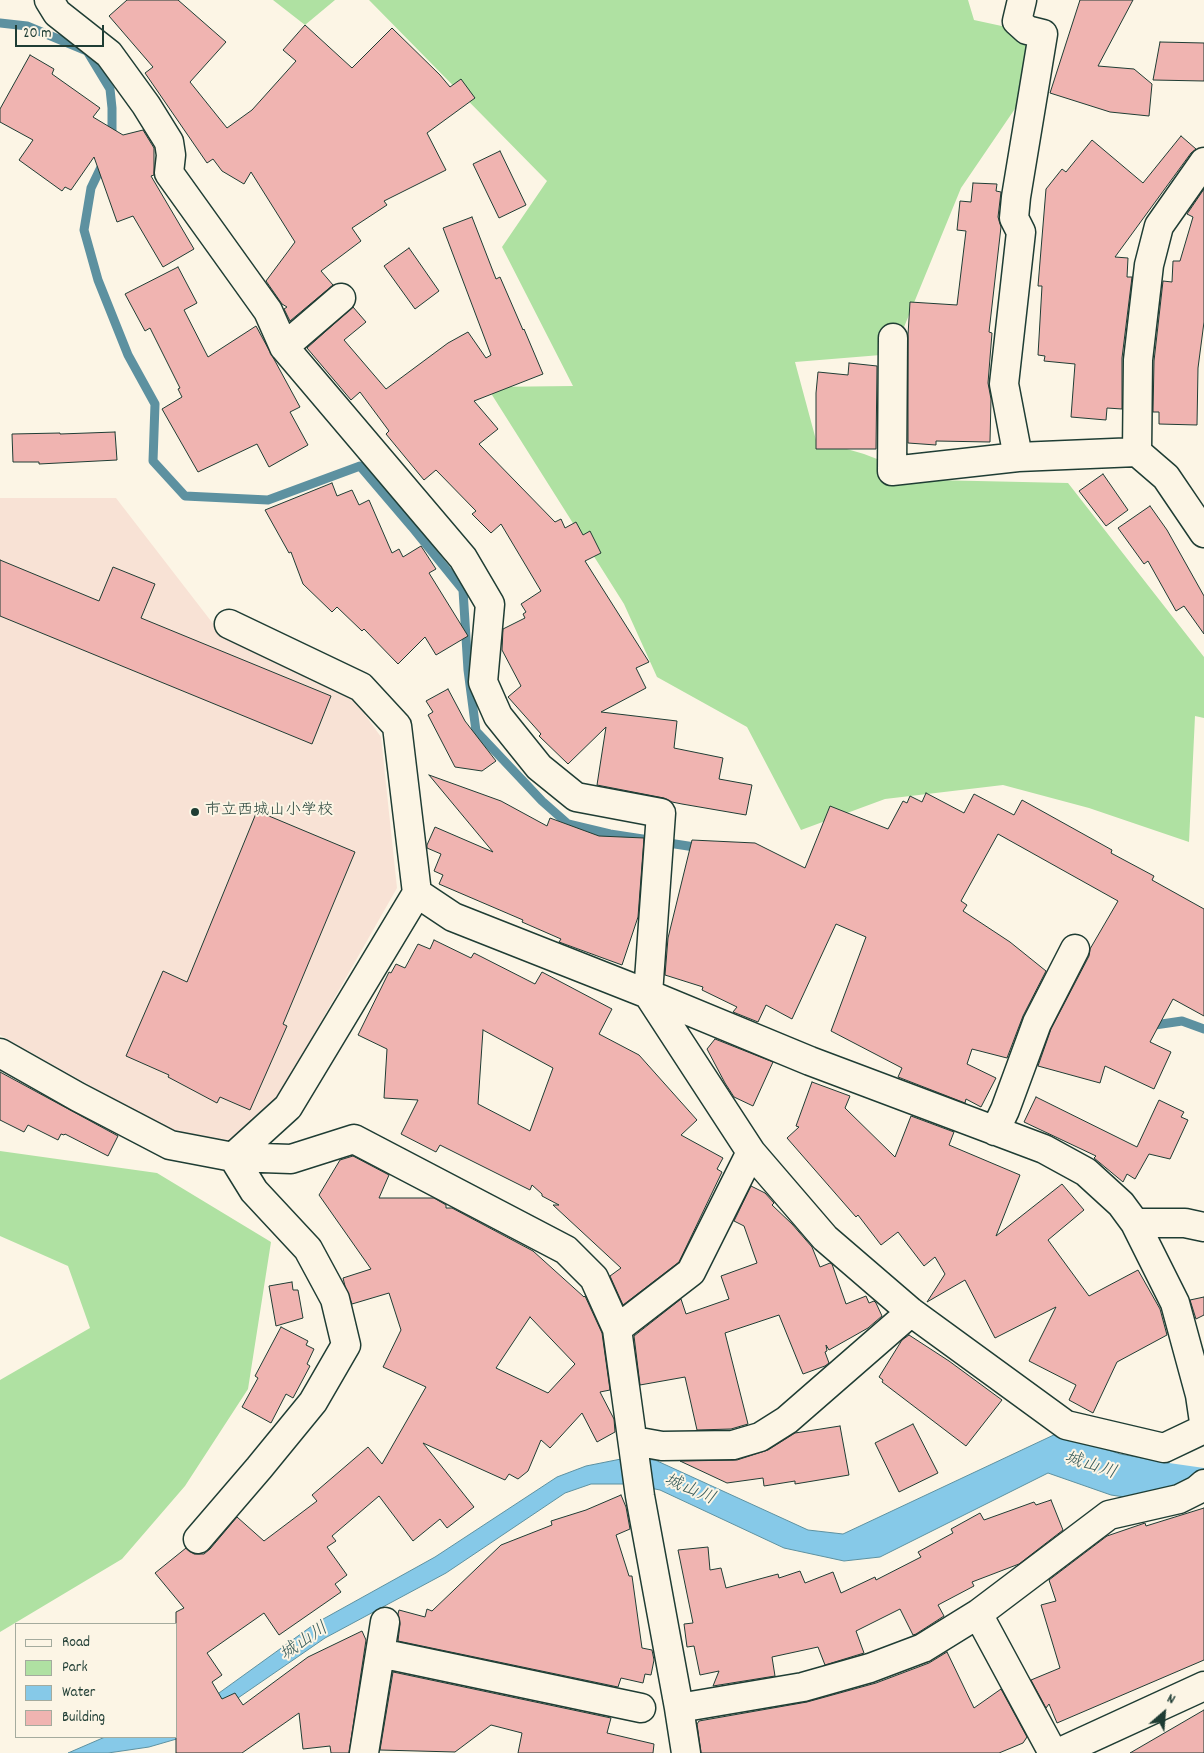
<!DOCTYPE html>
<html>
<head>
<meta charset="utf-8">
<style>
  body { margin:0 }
  #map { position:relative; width:1204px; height:1753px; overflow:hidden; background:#fcf5e5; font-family:Dekko,sans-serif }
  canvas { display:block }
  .legend { position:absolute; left:15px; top:1623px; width:162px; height:115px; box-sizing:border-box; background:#fcf5e5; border:1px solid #a4ab9e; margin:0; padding:6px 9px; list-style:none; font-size:15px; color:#1f3d34 }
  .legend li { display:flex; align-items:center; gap:10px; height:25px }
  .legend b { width:25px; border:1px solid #a4ab9e }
  .north { position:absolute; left:1139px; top:1688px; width:50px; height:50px; -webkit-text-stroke:4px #fcf5e5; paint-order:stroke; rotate:27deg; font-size:14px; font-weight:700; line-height:20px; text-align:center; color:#1f3d34 }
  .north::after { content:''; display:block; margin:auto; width:18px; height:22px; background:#1f3d34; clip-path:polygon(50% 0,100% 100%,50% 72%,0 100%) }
  .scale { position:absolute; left:15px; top:25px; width:89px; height:22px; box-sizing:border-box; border:2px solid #1f3d34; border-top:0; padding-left:6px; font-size:15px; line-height:18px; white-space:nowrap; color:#1f3d34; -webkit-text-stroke:4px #fcf5e5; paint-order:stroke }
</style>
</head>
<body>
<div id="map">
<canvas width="1204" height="1753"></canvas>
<ul class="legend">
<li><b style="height:6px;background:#fcf5e5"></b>Road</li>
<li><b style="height:14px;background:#afe1a2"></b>Park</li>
<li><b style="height:14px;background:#86c9e8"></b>Water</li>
<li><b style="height:14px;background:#f0b4b1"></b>Building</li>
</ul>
<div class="north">N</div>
<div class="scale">20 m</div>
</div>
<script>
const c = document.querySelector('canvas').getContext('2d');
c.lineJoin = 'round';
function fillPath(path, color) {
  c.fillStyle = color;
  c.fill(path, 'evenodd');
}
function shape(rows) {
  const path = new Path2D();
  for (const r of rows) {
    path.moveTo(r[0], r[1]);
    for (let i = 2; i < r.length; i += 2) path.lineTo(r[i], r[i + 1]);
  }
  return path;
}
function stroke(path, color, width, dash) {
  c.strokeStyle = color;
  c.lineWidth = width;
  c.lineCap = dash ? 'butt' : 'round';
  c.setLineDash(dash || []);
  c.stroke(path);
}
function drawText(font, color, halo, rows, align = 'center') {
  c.font = font + ' Dekko,"Klee One",sans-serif';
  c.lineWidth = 4;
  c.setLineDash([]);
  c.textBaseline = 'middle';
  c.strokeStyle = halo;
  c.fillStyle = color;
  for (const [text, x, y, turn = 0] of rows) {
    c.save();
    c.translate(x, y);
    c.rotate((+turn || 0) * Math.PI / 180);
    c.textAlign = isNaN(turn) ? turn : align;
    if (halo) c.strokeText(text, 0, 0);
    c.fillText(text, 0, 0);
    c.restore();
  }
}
fillPath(shape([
  [0,498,116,498,221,634,356,702,381,737,397,888,273,1106,229,1140,169,1130,0,1035]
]), '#f8e2d5');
fillPath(shape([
  [273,0,335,0,305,25],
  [369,0,968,0,974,20,1034,33,1025,94,961,188,893,354,795,362,816,440,864,454,932,480,1068,483,1204,657,1204,718,1195,716,1189,842,1089,808,1003,785,885,799,801,830,747,727,657,677,624,604,487,387,573,386,502,247,547,181],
  [0,1151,157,1173,271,1242,248,1389,185,1486,122,1559,0,1632,0,1380,90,1328,68,1266,0,1236]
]), '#afe1a2');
const water = shape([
  [1058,1433,1120,1454,1169,1463,1204,1435,1204,1471,1178,1494,1144,1500,1111,1495,1048,1473,880,1557,844,1561,784,1548,660,1490,630,1484,591,1484,565,1493,446,1573,325,1638,180,1738,149,1747,108,1753,68,1753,105,1737,176,1737,176,1724,316,1623,435,1557,557,1477,586,1466,626,1458,655,1460,808,1530,843,1534,1058,1433]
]);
fillPath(water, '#86c9e8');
stroke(water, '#5d91a0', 1);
fillPath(shape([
  [1204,1435,1204,1468,1169,1463]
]), '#fcf5e5');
stroke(shape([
  [0,23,27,26,87,51,110,89,112,108,112,140],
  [104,161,91,188,84,230,98,280,128,355,155,404,153,461,185,496,268,500,360,466,412,527,463,590,468,670,476,731,542,801,568,824,610,834,701,848],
  [1148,1026,1182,1021,1204,1029]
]), '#5d91a0', 9);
const building = shape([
  [127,0,178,0,226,42,190,82,227,128,252,110,296,61,283,50,305,25,352,68,392,28,440,75,450,87,461,79,475,98,427,133,446,170,384,201,387,205,352,228,361,241,321,271,333,285,290,321,284,309,287,307,282,304,266,281,295,242,251,172,244,184,222,171,213,159,207,163,145,73,153,67,109,16,127,0],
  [1080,0,1133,0,1098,66,1134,69,1152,84,1149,116,1110,112,1050,93,1080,0],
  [1160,42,1204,43,1204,81,1153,80,1160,42],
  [30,55,54,69,52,74,100,108,93,117,123,135,143,130,154,148,154,175,151,176,194,249,163,267,133,216,117,222,94,157,71,190,65,187,62,191,19,160,33,140,0,122,0,109,30,55],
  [1181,136,1196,149,1191,153,1115,257,1128,258,1127,277,1132,277,1122,358,1122,409,1107,408,1106,420,1071,417,1075,364,1044,361,1045,356,1038,355,1042,286,1038,286,1046,189,1062,169,1066,172,1092,140,1143,183,1181,136],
  [500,151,526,205,499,218,473,164,500,151],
  [973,183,997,184,996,191,1001,192,998,217,1001,227,989,332,992,333,988,383,991,399,990,442,936,441,936,445,908,443,908,335,910,302,957,305,966,231,957,230,960,201,971,202,973,183],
  [1204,189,1204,322,1198,368,1197,425,1159,424,1159,412,1153,412,1154,361,1163,281,1172,282,1173,261,1180,261,1193,217,1187,214,1204,189],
  [472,217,496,279,500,277,523,330,524,329,543,374,474,401,498,429,479,444,555,522,561,519,565,528,576,522,583,535,590,531,601,553,585,561,649,662,636,668,646,688,601,712,677,721,674,748,723,758,719,779,752,785,746,815,682,804,672,802,664,798,597,785,606,727,568,764,539,736,541,734,508,697,521,686,502,650,503,629,525,618,523,614,526,612,521,604,541,591,501,524,491,533,472,514,476,511,436,470,424,480,386,434,389,431,360,392,351,400,307,348,353,307,366,322,344,340,386,389,448,343,468,332,486,358,491,355,443,228,472,217],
  [409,248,439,291,415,309,384,266,409,248],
  [178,267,197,303,184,310,208,357,256,326,300,407,290,412,308,445,269,467,257,444,198,472,162,409,182,397,178,389,180,388,150,328,145,331,125,294,178,267],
  [849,363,877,366,876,449,816,449,816,393,818,372,848,375,849,363],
  [115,432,117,460,39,464,39,462,13,462,12,434,60,433,60,434,115,432],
  [1103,474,1128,510,1106,526,1079,491,1103,474],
  [332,483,337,496,352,490,359,505,369,500,392,553,399,549,403,557,421,546,436,569,429,573,468,636,436,655,425,637,398,664,364,629,362,631,337,607,332,612,303,584,291,552,289,553,265,510,332,483],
  [1150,506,1167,530,1204,596,1204,634,1184,606,1176,611,1148,561,1144,564,1118,528,1150,506],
  [0,560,99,601,113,567,155,584,141,618,331,696,312,744,0,616,0,560],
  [448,689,465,721,496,761,482,771,455,767,428,715,433,712,426,701,448,689],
  [429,775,501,801,547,826,550,818,599,836,644,838,638,917,622,965,559,942,561,939,522,922,523,920,439,884,443,875,434,871,441,854,427,848,427,845,435,827,493,852,429,775],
  [926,793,964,813,974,794,1014,815,1022,800,1112,850,1111,853,1154,876,1152,880,1204,909,1204,1016,1173,999,1150,1042,1171,1052,1154,1089,1105,1066,1100,1083,1038,1066,1051,1029,1089,956,1090,949,1118,901,998,834,961,901,967,905,963,911,1010,942,1046,971,1023,1016,1007,1058,972,1049,967,1064,996,1078,981,1107,966,1099,965,1103,898,1077,902,1068,831,1031,866,937,836,924,792,1019,766,1005,758,1022,733,1012,737,1007,702,990,703,987,665,975,668,938,692,840,755,843,805,868,830,806,888,829,903,801,907,803,910,796,922,802,926,793],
  [257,811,355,852,283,1024,287,1026,250,1110,220,1097,217,1103,168,1077,169,1075,126,1056,163,971,187,982,257,811],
  [434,940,471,958,474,953,535,984,542,972,612,1009,599,1034,639,1055,697,1120,681,1135,723,1158,717,1169,722,1172,679,1262,623,1305,610,1276,621,1268,553,1205,559,1205,542,1196,542,1194,532,1185,530,1190,440,1145,436,1152,401,1134,418,1100,384,1098,387,1049,358,1035,389,972,391,973,396,964,405,968,418,944,430,949,434,940],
  [483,1030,553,1068,530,1131,478,1104,483,1030],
  [715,1039,773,1062,753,1106,734,1097,725,1083,707,1049,715,1039],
  [0,1072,118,1136,108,1156,65,1134,64,1135,61,1134,58,1140,28,1125,24,1132,0,1120,0,1072],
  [812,1082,850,1096,845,1108,895,1157,911,1116,954,1132,949,1145,1020,1175,996,1236,1062,1184,1084,1210,1048,1240,1089,1296,1138,1270,1160,1309,1167,1335,1117,1362,1093,1413,1069,1400,1076,1385,1029,1361,1056,1307,995,1338,965,1280,927,1302,945,1274,935,1257,924,1266,898,1232,881,1245,858,1215,856,1217,787,1138,799,1127,796,1126,812,1082],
  [1036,1097,1137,1147,1159,1100,1184,1112,1181,1117,1188,1120,1170,1159,1149,1154,1135,1179,1127,1174,1123,1182,1094,1158,1096,1156,1024,1122,1036,1097],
  [353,1156,389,1175,379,1198,434,1198,446,1205,446,1208,452,1208,533,1251,584,1297,585,1296,602,1333,610,1390,600,1392,614,1419,615,1432,597,1442,582,1413,550,1448,541,1440,528,1471,518,1479,509,1474,505,1480,423,1443,474,1507,447,1528,440,1519,413,1541,379,1496,332,1536,336,1541,327,1547,347,1575,335,1584,341,1592,279,1635,264,1613,207,1653,222,1675,212,1682,222,1699,235,1693,243,1705,308,1657,362,1631,366,1640,349,1753,331,1753,330,1746,303,1749,299,1713,242,1753,176,1753,176,1612,184,1608,155,1573,186,1548,194,1554,204,1554,210,1549,237,1517,264,1541,317,1501,312,1495,368,1447,382,1464,426,1387,383,1367,401,1330,389,1293,352,1304,345,1286,343,1278,371,1269,319,1195,340,1160,353,1156],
  [530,1317,575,1364,548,1393,496,1368,530,1317],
  [751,1186,765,1193,774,1203,772,1205,792,1224,812,1247,820,1267,830,1263,832,1264,846,1304,866,1296,869,1303,874,1301,876,1303,882,1316,868,1328,829,1350,826,1345,827,1351,825,1352,829,1363,825,1366,803,1374,779,1315,725,1333,748,1424,731,1429,697,1430,685,1377,640,1385,634,1336,681,1299,686,1314,729,1299,721,1276,757,1263,744,1226,734,1221,751,1186],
  [292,1282,293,1290,298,1290,303,1318,276,1326,269,1286,292,1282],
  [1204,1297,1204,1315,1196,1319,1190,1300,1204,1297],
  [281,1327,308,1341,306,1345,314,1349,307,1364,310,1366,293,1398,286,1394,271,1423,242,1407,258,1378,255,1376,281,1327],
  [909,1335,949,1361,1002,1400,966,1446,882,1382,883,1380,879,1377,902,1340,909,1335],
  [913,1424,938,1473,899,1492,875,1443,913,1424],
  [840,1426,849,1475,795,1484,795,1481,764,1486,763,1478,727,1483,680,1461,737,1460,768,1450,795,1433,840,1426],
  [621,1495,626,1507,630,1529,616,1535,629,1576,632,1576,642,1648,652,1650,654,1660,651,1675,645,1674,643,1683,621,1678,618,1687,398,1641,400,1624,398,1614,399,1610,425,1617,427,1609,432,1611,501,1545,552,1525,551,1521,586,1510,621,1495],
  [1051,1500,1063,1530,1019,1564,972,1582,974,1586,938,1605,944,1616,916,1634,913,1635,900,1609,856,1631,864,1653,825,1665,818,1647,772,1657,775,1676,713,1686,719,1671,700,1675,694,1646,687,1647,684,1624,693,1623,678,1550,708,1547,710,1570,721,1568,726,1588,778,1574,779,1578,800,1571,805,1583,833,1572,841,1593,875,1577,876,1580,921,1557,918,1552,953,1533,951,1529,980,1513,984,1520,1034,1502,1036,1505,1051,1500],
  [1204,1508,1204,1660,1057,1723,1049,1704,1046,1708,1031,1680,1060,1668,1041,1605,1056,1601,1049,1580,1107,1536,1145,1523,1146,1526,1204,1508],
  [947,1652,974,1708,1001,1689,1027,1737,1023,1743,999,1753,701,1753,697,1724,699,1721,807,1702,876,1683,929,1663,947,1652],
  [393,1672,611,1718,607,1733,654,1744,653,1753,518,1753,522,1733,491,1725,455,1752,380,1750,393,1672],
  [1204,1710,1204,1753,1130,1753,1204,1710]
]);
fillPath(building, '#f0b4b1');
stroke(building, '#1f3d34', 1);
const minor = shape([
  [49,0,57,13,109,54,146,105,169,142,171,155,169,173,268,311,284,347,463,558,490,604,483,682,498,716,539,767,576,797,661,813,648,994,751,1152,825,1238,911,1312,1066,1425,1164,1448,1204,1429],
  [1022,0,1017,21,1027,30,1043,34,1016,197,1014,218,1021,232,1004,384,1018,457,1137,452],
  [1204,162,1159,226,1149,265,1138,360,1137,452,1166,477,1204,533],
  [893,338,892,471,1018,457],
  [284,347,341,298],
  [229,624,361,687,397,726,417,893],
  [0,1053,78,1097,170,1145,233,1157,291,1159,354,1139,566,1250,594,1278,617,1329,640,1496,679,1708,686,1753],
  [995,1131,1005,1110,1037,1023,1075,949],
  [233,1157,288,1107,417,893,453,917,648,994,810,1061,1044,1149,1086,1172,1121,1204,1135,1223,1175,1303,1200,1395,1204,1422],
  [1135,1223,1185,1223,1204,1227],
  [617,1329,691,1272,751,1152],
  [634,1441,662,1446,733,1445,760,1437,787,1420,911,1312],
  [198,1539,259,1468,313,1402,346,1345,335,1299,308,1249,254,1191,233,1157],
  [978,1614,1053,1753],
  [380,1653,641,1708],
  [679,1708,803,1687,870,1668,923,1648,978,1614,1109,1515,1179,1499,1197,1490,1204,1484],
  [364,1753,385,1622],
  [1058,1753,1204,1686]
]);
stroke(minor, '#1f3d34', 31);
stroke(minor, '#fcf5e5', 28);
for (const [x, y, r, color] of [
  [195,812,5,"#1f3d34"]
]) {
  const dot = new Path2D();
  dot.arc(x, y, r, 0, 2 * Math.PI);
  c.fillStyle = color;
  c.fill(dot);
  stroke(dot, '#fcf5e5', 2);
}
drawText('16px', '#1f3d34', '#fcf5e5', [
  ["市立西城山小学校",205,812]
], 'left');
drawText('italic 18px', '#345958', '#fcf5e5', [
  ["城山川",1090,1467,18],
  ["城山川",689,1491,23],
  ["城山川",305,1643,-34]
]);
</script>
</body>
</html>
